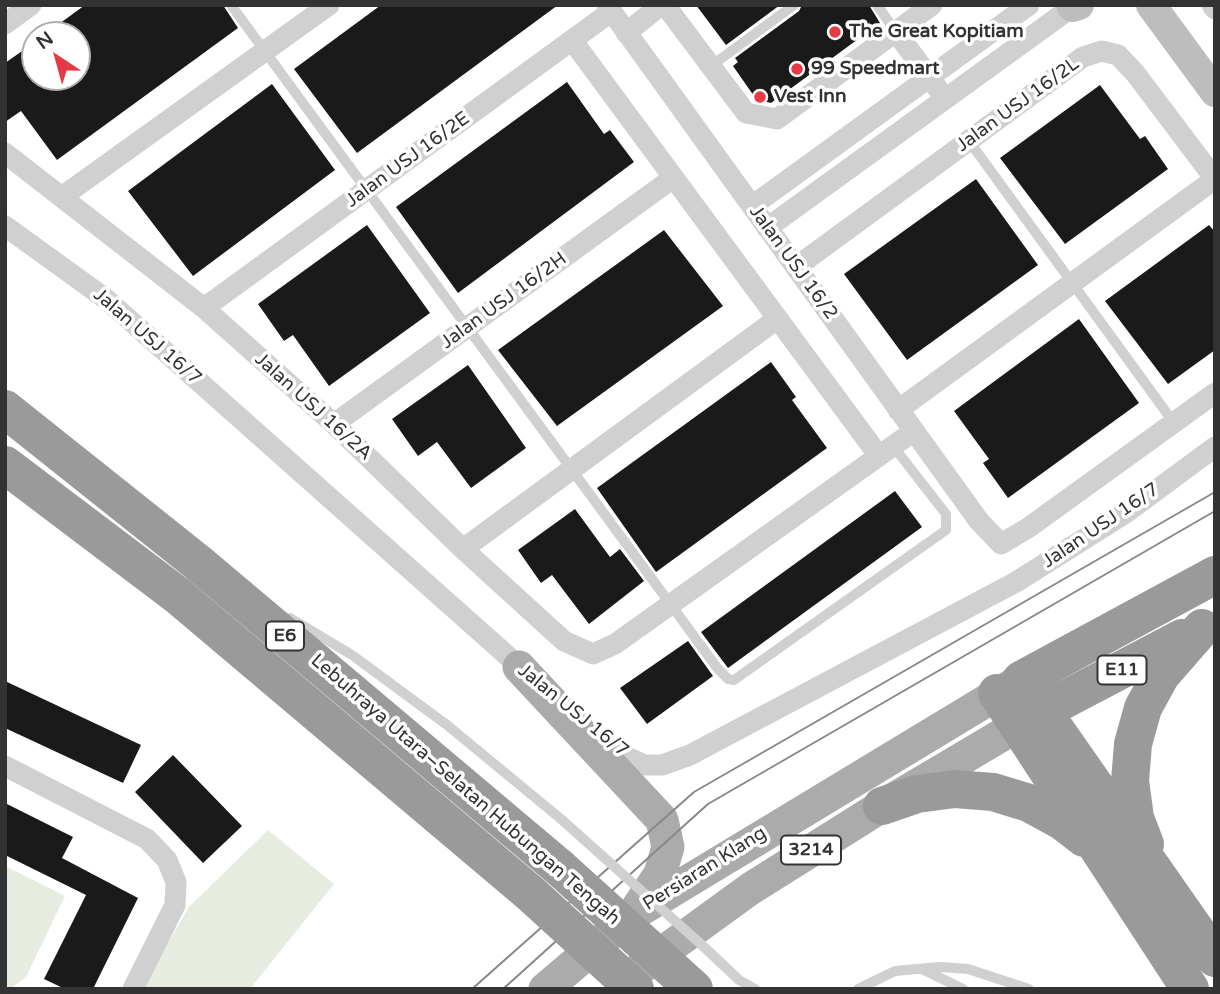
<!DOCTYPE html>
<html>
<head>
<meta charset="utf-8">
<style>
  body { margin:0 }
  #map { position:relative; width:1220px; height:994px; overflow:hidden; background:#fff; font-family:"Varela Round",sans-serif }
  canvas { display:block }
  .frame { position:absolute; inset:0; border:7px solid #333; pointer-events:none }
  .north { position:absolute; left:21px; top:21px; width:70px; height:70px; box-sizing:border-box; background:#fff; border:2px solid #adadad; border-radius:50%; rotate:324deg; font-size:19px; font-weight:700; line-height:28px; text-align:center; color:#333 }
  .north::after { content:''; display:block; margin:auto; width:24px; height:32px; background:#e63946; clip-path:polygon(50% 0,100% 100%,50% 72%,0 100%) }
</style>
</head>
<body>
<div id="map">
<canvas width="1220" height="994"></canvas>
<div class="frame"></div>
<div class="north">N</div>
</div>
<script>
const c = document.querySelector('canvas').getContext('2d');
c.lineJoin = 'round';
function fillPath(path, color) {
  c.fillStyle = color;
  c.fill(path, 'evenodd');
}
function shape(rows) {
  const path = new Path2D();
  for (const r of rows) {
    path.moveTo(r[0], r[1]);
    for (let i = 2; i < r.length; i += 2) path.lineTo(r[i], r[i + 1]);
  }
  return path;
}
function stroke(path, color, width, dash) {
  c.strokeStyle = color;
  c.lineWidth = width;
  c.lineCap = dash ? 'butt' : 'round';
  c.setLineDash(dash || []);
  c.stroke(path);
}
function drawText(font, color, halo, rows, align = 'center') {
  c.font = font + ' "Varela Round",sans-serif';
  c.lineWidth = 7;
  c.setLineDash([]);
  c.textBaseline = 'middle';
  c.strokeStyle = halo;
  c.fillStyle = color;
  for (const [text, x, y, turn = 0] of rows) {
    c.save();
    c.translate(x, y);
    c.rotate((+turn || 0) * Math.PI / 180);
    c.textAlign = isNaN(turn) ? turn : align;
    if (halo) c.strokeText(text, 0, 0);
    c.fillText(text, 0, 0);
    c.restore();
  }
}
fillPath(shape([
  [268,830,334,884,250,989,141,989,189,907],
  [5,866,65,896,26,977,11,989,5,989]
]), '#e6ecdf');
fillPath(shape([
  [85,5,223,5,238,28,57,160,21,111,5,122,5,63,35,42,35,77,77,77,77,35,44,35],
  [381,5,558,5,357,153,294,69],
  [696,5,780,5,726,45],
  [802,5,869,5,880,23,771,103,756,99,733,66,738,62,735,58,799,11],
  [567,82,604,134,610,130,634,162,458,293,396,207],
  [272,84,335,170,193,276,128,191],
  [1100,85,1140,139,1145,136,1168,169,1065,244,1000,158],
  [976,179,1038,265,907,360,844,274],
  [367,225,430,313,329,386,293,335,284,341,258,304],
  [1209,225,1215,232,1215,350,1168,384,1105,301],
  [664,230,723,306,557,426,498,350],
  [1079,319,1139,403,1008,498,983,463,989,459,954,411],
  [771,362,796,397,792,400,827,448,656,572,597,488],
  [468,365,526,448,471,488,437,442,418,456,392,419],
  [895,491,922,527,728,668,701,632],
  [575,509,610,557,620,549,644,581,589,624,552,575,541,583,518,550],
  [688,641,713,676,647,724,620,688],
  [5,681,141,745,123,783,5,728],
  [173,755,242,826,203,863,135,792],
  [5,803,73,837,62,858,138,898,93,989,65,989,44,979,86,895,5,855]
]), '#1a1a1a');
stroke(shape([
  [231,5,718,669,728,679,734,680,946,530,946,514,893,446],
  [877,5,896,32],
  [711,66,794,5],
  [969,141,1174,423],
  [290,618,352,655,447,725,561,819],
  [703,946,739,980,755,989],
  [924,970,963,989],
  [858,989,895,971,940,967,968,969,1029,989]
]), '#d0d0d0', 10);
stroke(shape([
  [607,5,979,521,1001,544,1028,528,1215,393],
  [665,5,746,113,777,119,932,5],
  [1212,5,1215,9],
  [5,24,31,5],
  [896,32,938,89],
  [626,33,661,5],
  [572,40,879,456],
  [5,153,204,308,334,424,463,549,564,641,593,654,615,644,914,431],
  [63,196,329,5],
  [752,206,1029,5],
  [5,226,106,299,529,675],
  [767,228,1075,5],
  [796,267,1083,57,1102,51,1118,55,1135,73,1215,179],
  [204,308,612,11],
  [898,410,1215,179],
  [334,424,673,178],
  [463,549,777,319],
  [604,740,621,754,644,765,662,765,690,755,1016,582,1127,512,1215,447],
  [5,766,147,839,167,860,176,882,175,905,133,989]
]), '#d0d0d0', 21);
stroke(shape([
  [1151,5,1215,92],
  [1072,7,1079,5]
]), '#bdbdbd', 30);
stroke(shape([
  [519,667,662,820,668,847,660,874,638,907],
  [637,971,750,889,882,806,1039,713],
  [545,989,632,915,1019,681]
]), '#ababab', 33);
stroke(shape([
  [5,409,197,562,560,868],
  [5,465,177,595,531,894],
  [1215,575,1021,680,1215,958],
  [997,693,1190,989],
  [1041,712,1182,638],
  [882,806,917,794,955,789,993,792,1029,803,1062,821,1084,838],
  [1145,844,1135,818,1130,781,1133,744,1143,708,1161,675,1202,628]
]), '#9a9a9a', 38);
stroke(shape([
  [472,989,694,792,1215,492],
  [503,989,708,804,1215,511]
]), '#888', 2);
stroke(shape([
  [561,819,703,946]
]), '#d0d0d0', 10);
stroke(shape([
  [560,868,694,989],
  [531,894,635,989]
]), '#9a9a9a', 38);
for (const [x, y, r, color] of [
  [835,32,7,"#e63946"],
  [797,69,7,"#e63946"],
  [760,97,7,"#e63946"]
]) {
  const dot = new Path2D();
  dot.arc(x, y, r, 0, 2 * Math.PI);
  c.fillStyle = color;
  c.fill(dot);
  stroke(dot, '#fff', 2.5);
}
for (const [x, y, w] of [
  [285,636,38],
  [1122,670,49],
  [811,850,60]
]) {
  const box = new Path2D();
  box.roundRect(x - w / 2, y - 14.5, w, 29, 5);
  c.fillStyle = '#fff';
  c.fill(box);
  stroke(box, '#333', 2);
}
drawText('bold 18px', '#333', null, [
  ["E6",285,636],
  ["E11",1122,670],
  ["3214",811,850]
]);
drawText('bold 19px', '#333', '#fff', [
  ["The Great Kopitiam",849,32],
  ["99 Speedmart",811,69],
  ["Vest Inn",774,97]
], 'left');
drawText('19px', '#333', '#fff', [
  ["Jalan USJ 16/2L",1018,105,-36],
  ["Jalan USJ 16/2E",408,160,-36],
  ["Jalan USJ 16/2",793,263,54],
  ["Jalan USJ 16/2H",504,301,-36],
  ["Jalan USJ 16/7",147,337,41],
  ["Jalan USJ 16/2A",313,407,42],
  ["Jalan USJ 16/7",1101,526,-34],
  ["Jalan USJ 16/7",573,711,39],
  ["Lebuhraya Utara–Selatan Hubungan Tengah",465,790,41],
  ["Persiaran Klang",705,869,-32]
]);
</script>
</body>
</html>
